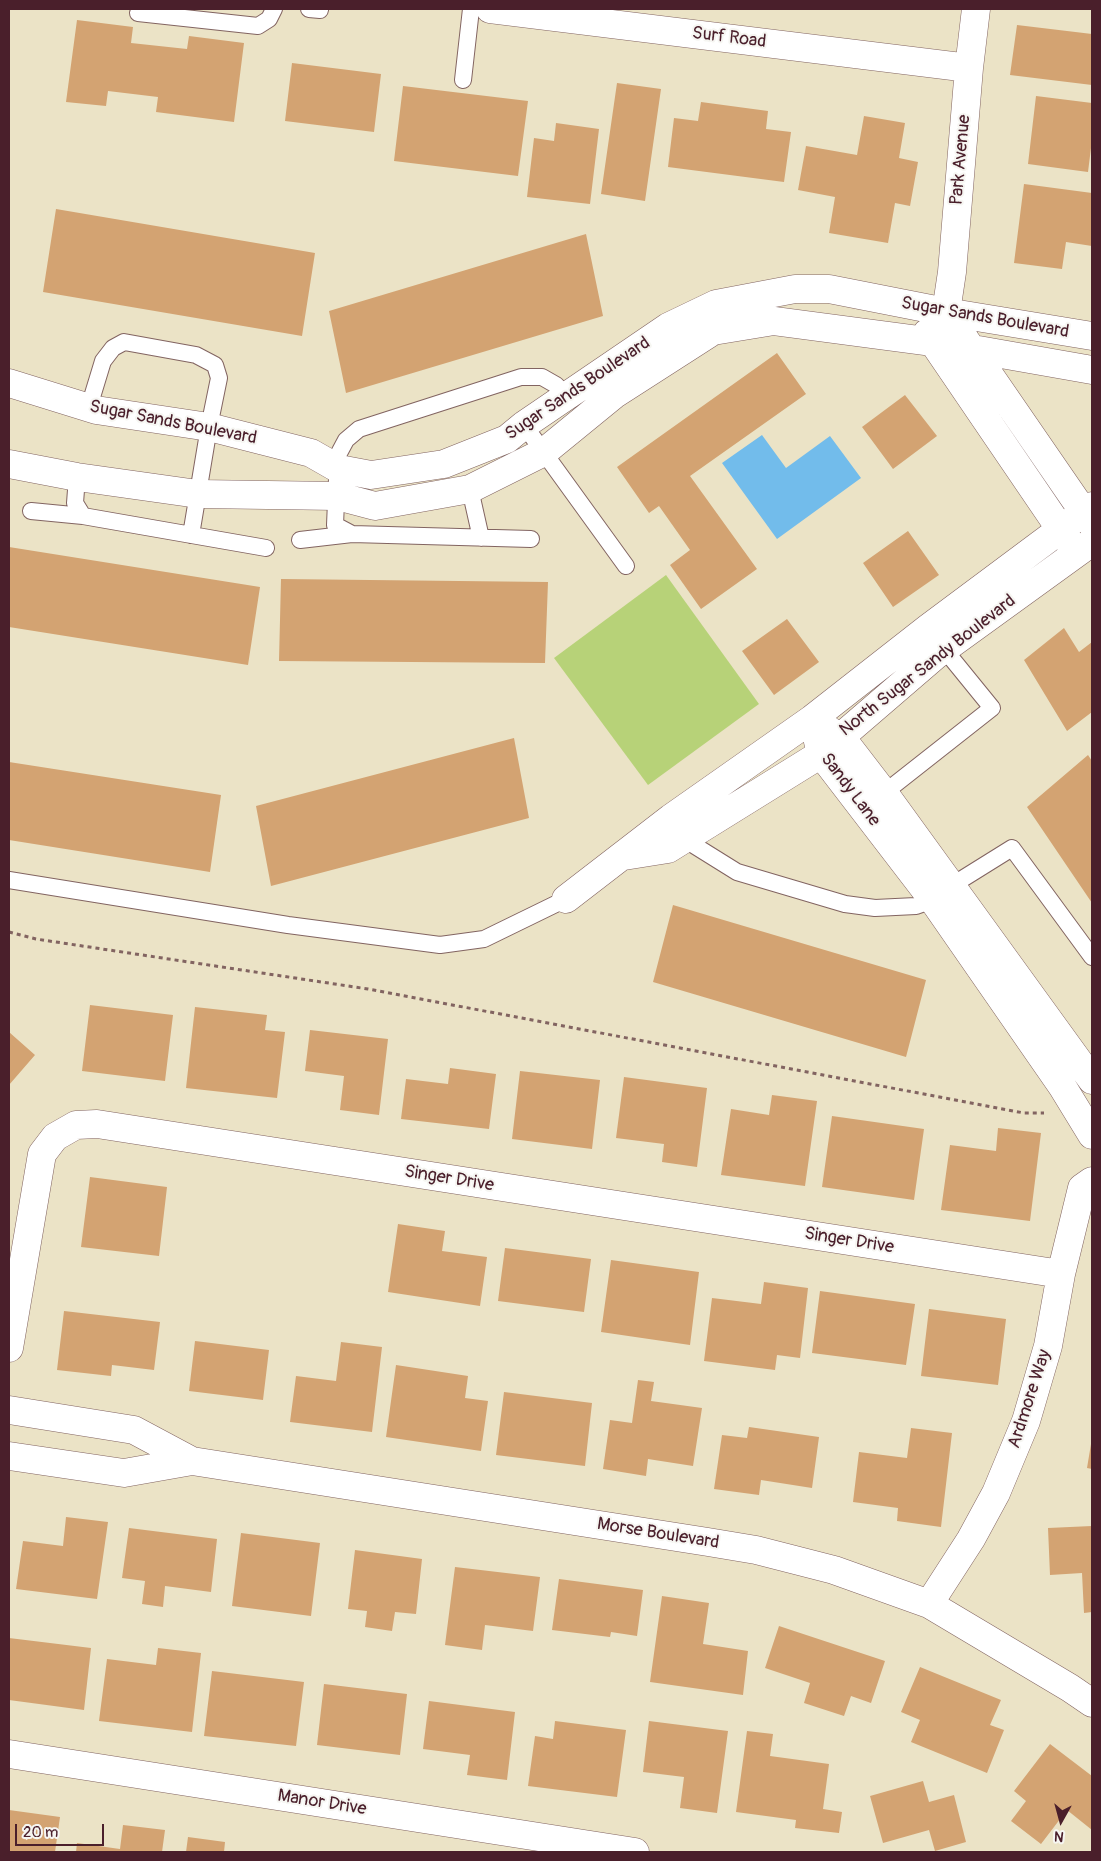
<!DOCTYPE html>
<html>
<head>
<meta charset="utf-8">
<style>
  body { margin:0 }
  #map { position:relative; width:1101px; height:1861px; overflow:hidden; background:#ebe3c6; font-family:Pangolin,sans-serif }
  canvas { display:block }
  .frame { position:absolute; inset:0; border:10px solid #4a1f2b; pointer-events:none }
  .north { position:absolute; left:1036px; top:1796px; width:50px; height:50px; -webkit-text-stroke:4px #f6f6f2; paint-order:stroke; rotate:187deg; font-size:14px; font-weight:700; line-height:20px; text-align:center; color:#4a1f2b }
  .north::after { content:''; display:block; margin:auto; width:18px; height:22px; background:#4a1f2b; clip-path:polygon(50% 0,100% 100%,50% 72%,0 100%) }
  .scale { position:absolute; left:15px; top:1824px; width:89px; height:22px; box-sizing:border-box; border:2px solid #4a1f2b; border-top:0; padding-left:6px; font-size:15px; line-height:18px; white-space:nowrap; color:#4a1f2b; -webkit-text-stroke:4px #f6f6f2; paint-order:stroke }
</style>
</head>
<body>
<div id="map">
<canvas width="1101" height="1861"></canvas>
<div class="frame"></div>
<div class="north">N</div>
<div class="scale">20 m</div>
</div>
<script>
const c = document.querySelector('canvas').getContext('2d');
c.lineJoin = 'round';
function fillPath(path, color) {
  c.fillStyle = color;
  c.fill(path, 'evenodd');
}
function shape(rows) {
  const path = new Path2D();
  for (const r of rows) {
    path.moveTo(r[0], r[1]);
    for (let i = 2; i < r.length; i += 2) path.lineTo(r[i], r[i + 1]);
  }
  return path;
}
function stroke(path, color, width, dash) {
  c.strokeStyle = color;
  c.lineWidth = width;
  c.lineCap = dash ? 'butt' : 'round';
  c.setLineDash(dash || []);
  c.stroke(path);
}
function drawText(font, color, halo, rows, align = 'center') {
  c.font = font + ' Pangolin,sans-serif';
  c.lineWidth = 4;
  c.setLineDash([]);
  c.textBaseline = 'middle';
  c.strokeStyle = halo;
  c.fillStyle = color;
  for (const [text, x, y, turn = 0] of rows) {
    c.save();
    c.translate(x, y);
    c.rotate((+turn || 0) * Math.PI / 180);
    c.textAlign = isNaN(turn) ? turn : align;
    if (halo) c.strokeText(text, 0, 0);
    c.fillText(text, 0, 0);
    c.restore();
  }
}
fillPath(shape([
  [666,575,759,704,648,785,554,658]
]), '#b7d278');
fillPath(shape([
  [762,435,786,468,830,436,861,478,777,539,722,463]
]), '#72bceb');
fillPath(shape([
  [77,20,133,27,131,43,187,49,189,36,244,43,234,122,156,112,158,97,108,91,106,106,66,102],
  [1017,25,1092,34,1092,85,1010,75],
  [292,63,381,74,374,132,285,121],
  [617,83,661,89,645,201,601,194],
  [403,86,528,101,518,176,394,161],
  [1036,96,1092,103,1092,140,1088,172,1028,164],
  [701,102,768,111,766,129,791,132,784,182,668,167,674,118,698,121],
  [864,116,905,123,899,158,918,162,910,206,895,203,888,243,829,233,835,197,798,190,806,146,857,155],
  [556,123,599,129,590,204,527,197,534,138,554,141],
  [1024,184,1092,193,1092,246,1066,242,1062,269,1014,263],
  [56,209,315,253,302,336,43,292],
  [586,234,603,316,346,393,329,311],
  [777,353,806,394,690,476,757,569,701,609,670,565,690,550,659,506,649,513,617,467],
  [905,395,937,436,893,469,862,427],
  [908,531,939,575,893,607,863,563],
  [9,547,260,587,248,665,9,627],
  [281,579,548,582,545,663,279,661],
  [787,619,819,662,774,695,742,651],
  [1064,628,1079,652,1092,642,1092,712,1067,731,1024,660],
  [514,738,529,818,271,886,256,806],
  [1088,755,1092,761,1092,903,1027,807],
  [9,762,221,795,210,872,9,840],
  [673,905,926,980,906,1057,653,982],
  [90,1005,173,1015,165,1081,82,1071],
  [195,1007,267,1015,265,1030,285,1032,277,1098,186,1088],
  [310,1030,388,1039,379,1115,340,1110,344,1076,305,1071],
  [9,1032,35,1055,9,1085],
  [450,1068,496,1074,489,1129,401,1119,406,1079,448,1084],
  [520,1071,600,1080,592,1149,512,1139],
  [624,1077,707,1088,697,1167,662,1162,664,1144,616,1138],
  [772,1095,817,1101,805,1186,721,1175,731,1109,769,1115],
  [832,1116,924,1129,914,1200,822,1187],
  [998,1128,1041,1133,1030,1221,941,1210,950,1145,996,1151],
  [90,1177,167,1187,159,1256,81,1247],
  [398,1224,445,1231,442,1251,487,1257,480,1306,388,1292],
  [505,1248,591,1259,584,1312,498,1301],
  [611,1260,699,1272,690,1345,601,1332],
  [764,1282,808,1288,800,1358,777,1355,775,1370,704,1361,712,1298,761,1304],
  [820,1291,915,1304,906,1365,812,1353],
  [929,1309,1006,1319,998,1385,921,1376],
  [64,1311,160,1322,154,1370,112,1365,111,1376,57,1370],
  [195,1341,269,1350,263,1400,189,1391],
  [341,1342,382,1347,372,1432,290,1422,296,1376,336,1381],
  [396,1365,468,1376,465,1398,488,1401,481,1451,386,1437],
  [638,1380,654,1382,651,1401,702,1408,693,1466,648,1459,646,1476,603,1469,610,1420,632,1423],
  [504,1392,592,1403,585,1466,496,1455],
  [749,1427,819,1437,812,1488,761,1480,759,1495,714,1489,722,1435,747,1438],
  [911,1428,952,1433,941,1527,897,1521,898,1508,853,1502,859,1452,907,1458],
  [1091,1444,1092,1444,1092,1469,1087,1468],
  [66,1517,108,1522,97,1599,16,1589,23,1541,63,1546],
  [1092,1526,1092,1612,1084,1613,1082,1573,1050,1575,1048,1528],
  [129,1528,217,1539,211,1592,165,1586,163,1607,142,1604,145,1581,122,1578],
  [241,1533,320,1543,311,1616,232,1606],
  [355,1550,422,1559,416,1614,395,1612,392,1631,365,1627,367,1611,348,1609],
  [455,1567,540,1577,533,1631,485,1625,482,1650,445,1645],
  [559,1579,643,1590,637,1636,611,1632,610,1637,552,1630],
  [662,1596,709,1603,703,1644,748,1651,743,1695,650,1682],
  [779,1626,885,1661,871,1703,851,1696,844,1716,804,1703,810,1683,765,1668],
  [9,1638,91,1648,84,1710,9,1700],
  [158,1648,201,1653,192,1732,99,1721,107,1659,156,1665],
  [920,1667,1001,1700,990,1725,1004,1730,987,1773,911,1742,920,1720,901,1712],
  [212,1671,304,1682,296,1746,204,1736],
  [324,1684,407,1694,400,1755,317,1745],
  [429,1701,515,1712,507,1780,467,1775,470,1755,423,1749],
  [555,1721,626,1730,617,1797,528,1786,535,1736,553,1739],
  [649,1721,728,1731,717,1813,680,1808,684,1777,643,1772],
  [747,1731,773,1734,770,1756,829,1764,823,1809,842,1812,839,1833,795,1828,796,1820,736,1812],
  [1050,1744,1092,1776,1092,1830,1067,1810,1041,1844,1011,1821,1026,1801,1014,1791],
  [923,1781,929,1802,954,1795,966,1842,935,1851,929,1830,883,1843,870,1796],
  [9,1810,60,1817,55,1852,9,1852],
  [123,1825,165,1830,162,1852,76,1852,77,1843,120,1849],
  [188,1837,225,1842,224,1852,186,1852]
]), '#d3a372');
const lane = shape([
  [309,9,320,10],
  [138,13,258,26,269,19,274,9],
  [463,80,471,9],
  [89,407,103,361,113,348,124,342,196,355,215,365,219,378,209,427,191,535],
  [524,425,626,566],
  [77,477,75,503,83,516,266,548],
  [470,489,481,538],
  [31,511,83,516],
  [531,539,352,534,335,525,338,455,346,440,359,429,521,377,542,377,556,385,568,397],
  [300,540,352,534],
  [884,793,992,708,944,649],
  [684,839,737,872,845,904,875,908,916,906,933,900,951,886,1012,848,1092,957],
  [9,880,288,925,440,945,484,939,566,899]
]);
const street = shape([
  [490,9,969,68],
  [976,9,969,68,952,272,946,312,1092,524],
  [927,333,1070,543],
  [9,383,96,410,209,427,311,453,339,469,371,475,444,464,507,439,524,425,668,327,716,304,795,289,829,289,946,312,1092,336],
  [9,464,77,477,198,494,337,496,375,506,470,489,544,452,615,394,713,331,774,321,933,342,1092,370],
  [823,726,844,741,884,793,1092,1080],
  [817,737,821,754,933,900,1062,1086,1092,1135],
  [624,856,668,849,821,754,936,655,1092,542],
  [566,899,671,818,812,719,927,629,1092,506],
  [9,1348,42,1154,55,1137,76,1125,97,1124,1061,1274],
  [9,1410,134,1430,192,1461,708,1542,756,1550,834,1570,929,1604,1070,1688,1092,1703],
  [9,1456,124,1473,192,1461],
  [929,1604,971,1539,996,1493,1026,1421,1048,1346,1061,1274,1082,1188,1092,1181],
  [9,1754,635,1852]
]);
stroke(lane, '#826461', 18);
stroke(street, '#826461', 29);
stroke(shape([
  [9,932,36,939,368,989,1024,1113,1044,1113]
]), '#826461', 3, [4, 4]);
stroke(lane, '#fff', 16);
stroke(street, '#fff', 28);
drawText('18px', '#4a1f2b', '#f6f6f2', [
  ["Surf Road",729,38,7],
  ["Park Avenue",961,160,-85],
  ["Sugar Sands Boulevard",985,318,10],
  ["Sugar Sands Boulevard",578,389,-34],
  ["Sugar Sands Boulevard",173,423,11],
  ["North Sugar Sandy Boulevard",928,666,-38],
  ["Sandy Lane",850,790,53],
  ["Singer Drive",449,1179,9],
  ["Singer Drive",849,1241,9],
  ["Ardmore Way",1030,1399,-72],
  ["Morse Boulevard",658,1534,9],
  ["Manor Drive",322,1803,9]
]);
</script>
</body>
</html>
